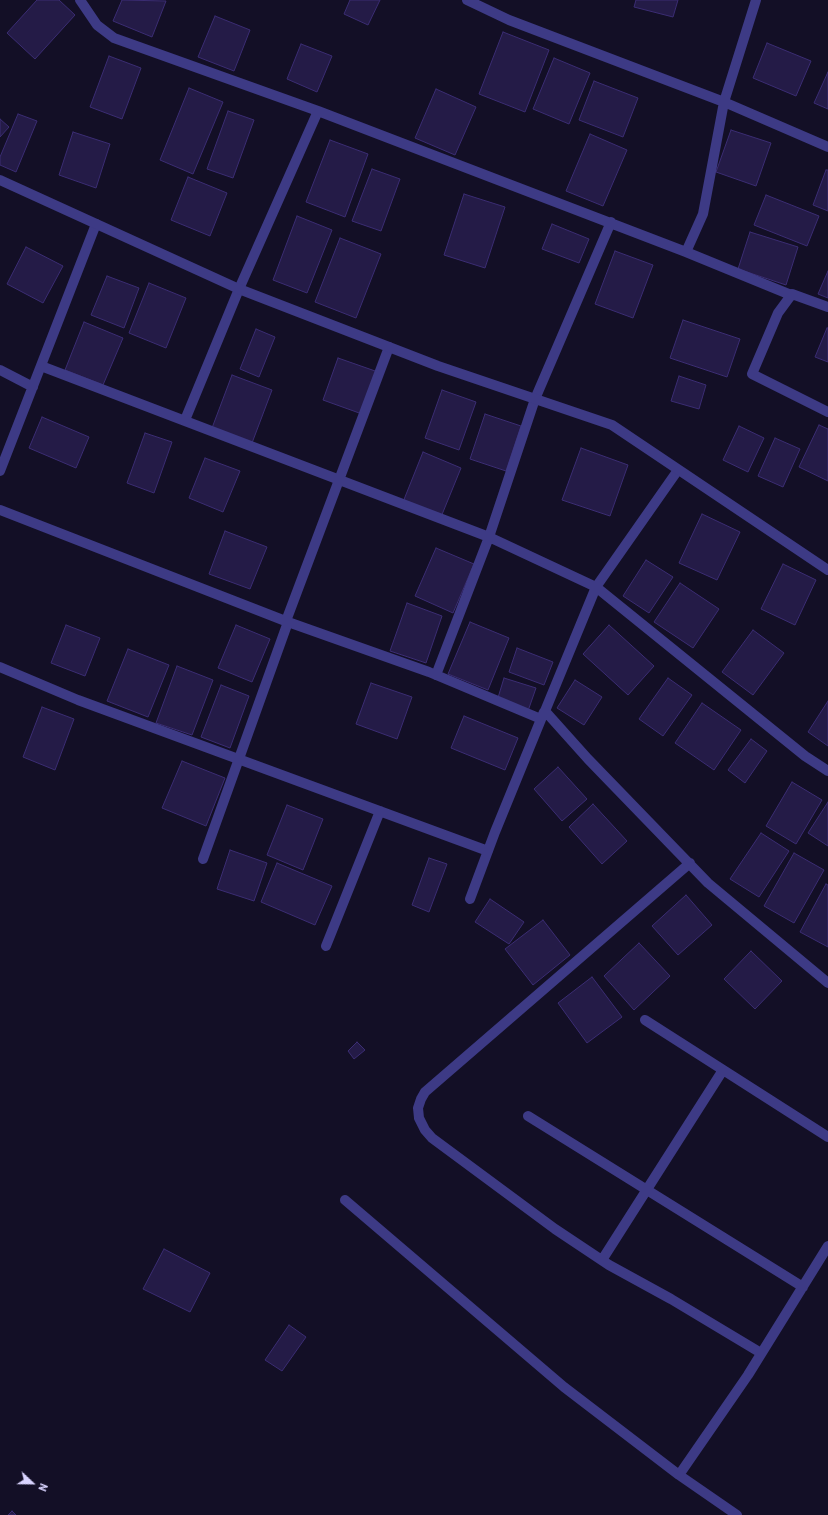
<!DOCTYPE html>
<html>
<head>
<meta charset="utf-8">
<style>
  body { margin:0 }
  #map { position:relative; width:828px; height:1515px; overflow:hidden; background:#130f26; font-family:Barlow,sans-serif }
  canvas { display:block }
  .north { position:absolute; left:12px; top:1463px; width:40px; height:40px; -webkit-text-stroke:3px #130f26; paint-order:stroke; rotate:112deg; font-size:11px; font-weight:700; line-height:16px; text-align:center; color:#d9d4ff }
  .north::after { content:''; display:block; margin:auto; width:14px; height:18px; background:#d9d4ff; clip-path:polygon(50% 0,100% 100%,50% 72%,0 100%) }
</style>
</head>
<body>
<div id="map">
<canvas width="828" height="1515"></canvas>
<div class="north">N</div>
</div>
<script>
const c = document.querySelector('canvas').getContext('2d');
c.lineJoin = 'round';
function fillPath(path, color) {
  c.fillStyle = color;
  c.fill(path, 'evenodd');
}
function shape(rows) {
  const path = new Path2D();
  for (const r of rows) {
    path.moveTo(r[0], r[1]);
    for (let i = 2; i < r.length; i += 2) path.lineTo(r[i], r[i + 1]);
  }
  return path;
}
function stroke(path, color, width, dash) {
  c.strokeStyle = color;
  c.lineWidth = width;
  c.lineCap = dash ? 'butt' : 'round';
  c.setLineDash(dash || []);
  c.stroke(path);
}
const building = shape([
  [37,0,59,0,75,15,35,59,7,33,37,0],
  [122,0,166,1,152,37,113,21,122,0],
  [350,0,380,0,368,25,344,14,350,0],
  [636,0,678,0,673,17,634,7,636,0],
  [215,16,250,30,234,71,198,57,215,16],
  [503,32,549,50,525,112,479,94,503,32],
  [767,43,811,61,796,96,753,78,767,43],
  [301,44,332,56,317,92,287,79,301,44],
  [109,56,141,68,122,119,90,107,109,56],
  [554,58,590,73,569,124,533,109,554,58],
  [828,72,828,109,814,103,828,72],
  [594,81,638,98,623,137,579,120,594,81],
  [189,88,223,102,193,174,160,160,189,88],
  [436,89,476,107,455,155,415,138,436,89],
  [228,111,254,120,233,178,207,169,228,111],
  [18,114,37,121,16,172,0,165,0,157,18,114],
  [0,119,9,127,0,137,0,119],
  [731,130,771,143,756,186,716,172,731,130],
  [73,132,110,144,96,188,59,175,73,132],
  [590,134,627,150,603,206,566,191,590,134],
  [330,140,368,154,345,217,306,202,330,140],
  [372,169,400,179,381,231,352,221,372,169],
  [826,170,828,170,828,211,813,205,826,170],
  [188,177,227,193,210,236,171,220,188,177],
  [464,194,505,207,485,268,444,255,464,194],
  [766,195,819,216,807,246,754,225,766,195],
  [297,216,332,230,307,293,273,280,297,216],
  [552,224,589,239,579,263,542,249,552,224],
  [750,232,798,247,786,285,738,269,750,232],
  [340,238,381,254,356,318,315,302,340,238],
  [26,247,63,266,43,303,7,284,26,247],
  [615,251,653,265,633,318,595,304,615,251],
  [828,271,828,298,818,294,828,271],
  [107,276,139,288,124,328,91,315,107,276],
  [149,283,186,298,166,348,129,333,149,283],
  [683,320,740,339,727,377,670,358,683,320],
  [84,322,123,338,103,385,65,370,84,322],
  [827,328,828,328,828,362,815,357,827,328],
  [256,329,275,337,259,377,240,369,256,329],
  [338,358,378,372,362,414,323,400,338,358],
  [232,375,272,390,252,443,212,428,232,375],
  [679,376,706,385,699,409,671,401,679,376],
  [442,390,476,402,459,450,425,438,442,390],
  [485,414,521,426,506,471,470,459,485,414],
  [42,417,89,437,76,468,29,448,42,417],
  [819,425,828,429,828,481,799,467,819,425],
  [739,426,764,438,748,472,723,460,739,426],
  [145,433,172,442,154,493,127,483,145,433],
  [775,438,800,449,783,487,758,476,775,438],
  [581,448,628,465,610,516,562,500,581,448],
  [423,452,461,468,441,517,403,502,423,452],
  [205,458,240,471,223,512,189,498,205,458],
  [702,514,740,532,717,580,679,563,702,514],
  [225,531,267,547,250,589,209,574,225,531],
  [436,548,474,564,453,613,415,596,436,548],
  [646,560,673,577,649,613,623,596,646,560],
  [783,564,816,580,795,625,761,609,783,564],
  [680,583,719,609,693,648,654,622,680,583],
  [407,603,442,616,426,663,390,651,407,603],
  [470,622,509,638,488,690,448,674,470,622],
  [66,625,100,638,85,676,51,663,66,625],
  [236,625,270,639,252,682,218,668,236,625],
  [609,625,654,666,628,695,583,654,609,625],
  [753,630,784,653,753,695,722,672,753,630],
  [517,648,553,662,544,685,509,672,517,648],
  [128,649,169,665,148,717,107,701,128,649],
  [177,666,213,680,192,735,156,723,177,666],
  [504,678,536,688,528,711,497,701,504,678],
  [668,678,692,695,663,736,639,719,668,678],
  [575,680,602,697,584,725,557,708,575,680],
  [371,683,412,697,397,739,356,724,371,683],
  [221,685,249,696,230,748,201,737,221,685],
  [828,701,828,746,808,732,828,701],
  [702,703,741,730,714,770,675,743,702,703],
  [42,707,74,719,55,770,23,757,42,707],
  [464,716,518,738,505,770,451,748,464,716],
  [751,739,767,751,745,783,728,770,751,739],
  [182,761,225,778,206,826,162,808,182,761],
  [558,767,587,799,562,821,534,789,558,767],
  [792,782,822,800,796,844,766,826,792,782],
  [828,802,828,846,808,833,828,802],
  [593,804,627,841,602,864,569,827,593,804],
  [287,805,323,819,303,870,267,855,287,805],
  [761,833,789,851,759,897,730,879,761,833],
  [230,850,267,863,254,901,217,889,230,850],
  [794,853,824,870,794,923,764,906,794,853],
  [429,858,447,864,429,912,412,905,429,858],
  [277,863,332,886,315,925,261,902,277,863],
  [826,884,828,885,828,947,800,932,826,884],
  [686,895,712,925,678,955,652,926,686,895],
  [490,899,524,922,509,944,475,922,490,899],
  [543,920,570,955,533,985,505,949,543,920],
  [639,943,670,976,634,1010,604,976,639,943],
  [751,951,782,981,755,1009,724,979,751,951],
  [592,977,622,1017,587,1043,558,1003,592,977],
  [357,1042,365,1050,354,1059,348,1051,357,1042],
  [164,1249,210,1273,190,1312,143,1289,164,1249],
  [289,1325,306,1337,282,1371,265,1360,289,1325],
  [12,1511,16,1515,8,1515,12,1511]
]);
fillPath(building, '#241b47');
stroke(building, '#3b2d73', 1);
stroke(shape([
  [80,0,97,25,114,38,318,111,686,252],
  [467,0,509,20,724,102,828,147],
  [756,0,724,102,703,214,686,252,791,295],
  [828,307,792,294,778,313,752,374,828,412],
  [41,366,489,537,596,587,805,756,828,771],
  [0,370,33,387],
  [185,420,239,289,318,111],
  [678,470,596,587,545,711,588,759,708,883,828,983],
  [0,471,96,224],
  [0,510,288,622,429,672,541,719],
  [286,621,389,347],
  [0,667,78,700,488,851],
  [436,675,489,537,535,399,611,222],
  [203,859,288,622],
  [690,863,425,1092,421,1099,418,1108,419,1118,425,1130,432,1138,555,1229,609,1265,671,1299,761,1353],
  [470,899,495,832,544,712],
  [326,946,380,811],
  [645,1020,828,1137],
  [528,1116,803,1287],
  [345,1200,564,1387,679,1475,737,1515],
  [602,1260,723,1070],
  [679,1475,748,1375,828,1246]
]), '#3d3a85', 10);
stroke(shape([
  [0,180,239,289,438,366,612,425,828,570]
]), '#3d3a85', 10);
</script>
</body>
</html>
